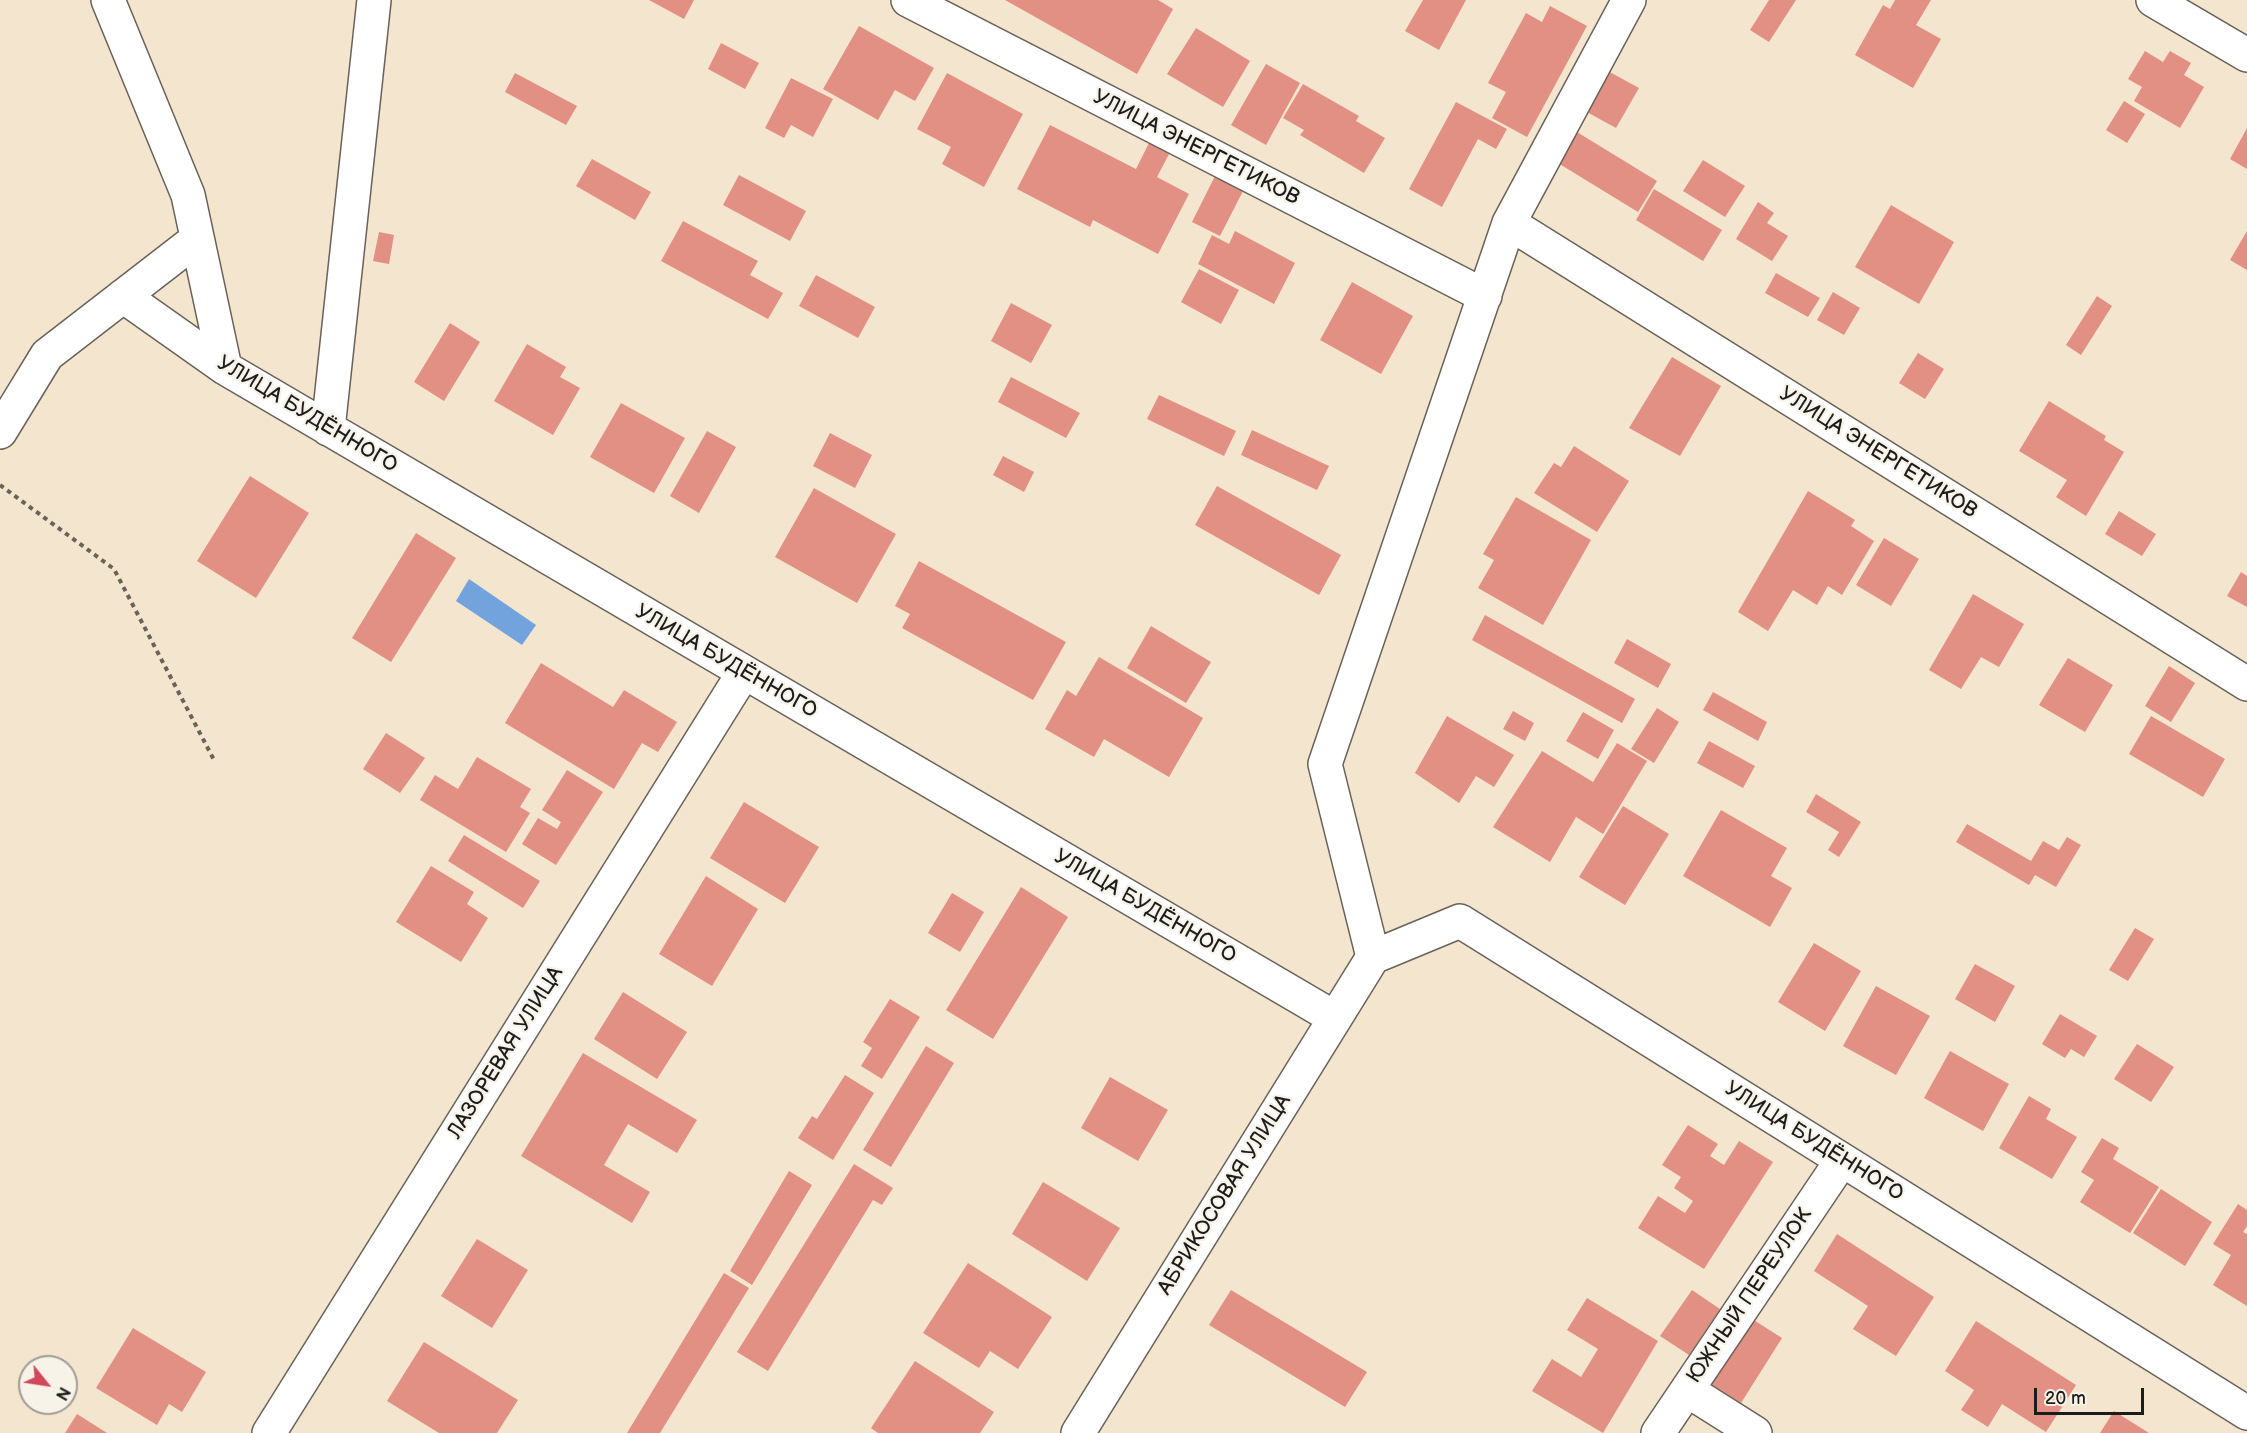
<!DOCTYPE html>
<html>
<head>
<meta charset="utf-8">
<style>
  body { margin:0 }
  #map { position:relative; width:2247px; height:1433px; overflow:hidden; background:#f4e5ce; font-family:"Balsamiq Sans",sans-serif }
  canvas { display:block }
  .north { position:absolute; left:18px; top:1355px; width:60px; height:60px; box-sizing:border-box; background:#f7f3e8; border:2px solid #9f9d96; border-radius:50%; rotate:120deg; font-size:16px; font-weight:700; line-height:24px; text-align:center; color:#1c1c1c }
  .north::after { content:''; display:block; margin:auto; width:21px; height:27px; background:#d1495b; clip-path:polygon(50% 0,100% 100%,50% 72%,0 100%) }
  .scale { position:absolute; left:2034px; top:1388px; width:110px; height:27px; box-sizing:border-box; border:3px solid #1c1c1c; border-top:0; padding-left:8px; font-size:18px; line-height:21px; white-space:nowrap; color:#1c1c1c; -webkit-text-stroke:4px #f7f3e8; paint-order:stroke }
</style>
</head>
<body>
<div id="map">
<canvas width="2247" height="1433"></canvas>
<div class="north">N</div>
<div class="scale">20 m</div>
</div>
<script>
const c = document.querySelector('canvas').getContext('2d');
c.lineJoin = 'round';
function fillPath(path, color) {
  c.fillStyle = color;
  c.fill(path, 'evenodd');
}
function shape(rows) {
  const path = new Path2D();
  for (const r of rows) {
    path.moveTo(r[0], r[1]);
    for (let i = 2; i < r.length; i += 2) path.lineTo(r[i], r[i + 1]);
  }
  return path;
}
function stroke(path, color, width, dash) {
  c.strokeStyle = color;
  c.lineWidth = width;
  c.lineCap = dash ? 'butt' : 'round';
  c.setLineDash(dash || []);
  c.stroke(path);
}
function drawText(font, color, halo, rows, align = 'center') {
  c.font = font + ' "Balsamiq Sans",sans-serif';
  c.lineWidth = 4.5;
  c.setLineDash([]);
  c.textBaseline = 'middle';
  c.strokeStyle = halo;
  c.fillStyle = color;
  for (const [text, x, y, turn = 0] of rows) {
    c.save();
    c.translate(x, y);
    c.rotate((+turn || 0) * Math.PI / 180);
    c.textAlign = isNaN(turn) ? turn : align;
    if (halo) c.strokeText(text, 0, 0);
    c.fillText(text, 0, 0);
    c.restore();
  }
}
fillPath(shape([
  [469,579,536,625,522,645,456,601]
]), '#73a3dd');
fillPath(shape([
  [649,0,694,0,684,19],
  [1005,0,1158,0,1173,9,1137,74],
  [1423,0,1466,0,1439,50,1405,31],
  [1769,0,1796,0,1769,42,1750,30],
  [1895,0,1931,0,1916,25,1941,39,1913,88,1855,55,1883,5,1890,9],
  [1550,6,1587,26,1527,137,1492,118,1506,92,1488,83,1526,13,1542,22],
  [859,26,934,68,915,101,895,90,878,120,823,89],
  [1196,28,1250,61,1223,107,1167,74],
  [721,43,759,63,745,89,708,69],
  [2145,51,2163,62,2170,51,2191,63,2184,75,2204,87,2180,128,2134,101,2142,87,2128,79],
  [1266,64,1300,83,1266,145,1231,125],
  [1608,71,1639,88,1616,128,1585,111],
  [515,73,577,106,566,125,505,92],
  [947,73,1023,114,984,187,942,164,951,147,917,129],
  [791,78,833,99,813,137,791,125,784,138,765,128],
  [1303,84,1359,116,1356,121,1385,138,1364,173,1300,135,1304,130,1283,118],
  [2124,101,2145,114,2127,143,2106,130],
  [1456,102,1507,129,1496,149,1478,139,1442,207,1409,189],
  [1050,125,1136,169,1149,143,1169,154,1157,177,1189,194,1158,254,1093,220,1090,227,1017,189],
  [2247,128,2247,169,2230,159],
  [1572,129,1657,181,1638,212,1553,160],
  [592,159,651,192,635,220,576,186],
  [1703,160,1745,186,1725,217,1683,191],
  [739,175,806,211,790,241,723,205],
  [1215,176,1243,191,1220,236,1192,222],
  [1654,189,1722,230,1703,261,1636,220],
  [1758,202,1774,213,1767,223,1788,236,1772,261,1736,239],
  [1891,205,1954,242,1919,304,1855,267],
  [683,221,758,261,750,275,783,293,768,319,661,261],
  [1235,231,1295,263,1274,304,1198,264,1212,235,1229,244],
  [2247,231,2247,270,2230,260],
  [379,232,394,235,389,264,373,261],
  [1199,269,1239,290,1221,324,1181,302],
  [1776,273,1820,298,1808,317,1765,293],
  [816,275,875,307,858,338,799,306],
  [1352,282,1413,316,1381,374,1320,340],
  [1833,292,1860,308,1844,335,1817,320],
  [2097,296,2112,306,2081,355,2066,345],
  [1011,303,1052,325,1031,363,991,341],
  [450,323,480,342,444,401,414,382],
  [527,344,566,367,560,377,580,388,553,435,494,401],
  [1918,353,1944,369,1925,399,1899,383],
  [1672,357,1721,386,1680,456,1629,428],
  [1011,377,1080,413,1066,438,998,402],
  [1159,395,1236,431,1224,456,1147,419],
  [2049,401,2106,436,2104,440,2124,452,2086,516,2056,497,2067,480,2019,451],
  [621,403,685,438,654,493,590,457],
  [1252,430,1329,466,1317,490,1241,455],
  [707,431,736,447,699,513,670,496],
  [830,433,872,455,855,488,813,466],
  [1574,446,1629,481,1597,532,1534,493,1554,463,1561,467],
  [1003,456,1034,472,1024,492,993,475],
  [250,476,309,513,256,598,197,561],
  [1217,486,1341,555,1319,595,1195,525],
  [814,488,896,534,857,603,775,557],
  [1808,491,1855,520,1851,526,1874,541,1842,595,1828,586,1817,605,1793,590,1768,631,1738,612],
  [1516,497,1591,540,1543,625,1478,588,1494,560,1483,554],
  [2119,511,2156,534,2142,556,2105,534],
  [416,533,456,558,391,662,352,638],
  [1884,538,1919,559,1891,606,1856,585],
  [919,561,1066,642,1033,700,902,628,910,614,895,606],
  [2241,572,2247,576,2247,607,2227,596],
  [1973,594,2024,624,1999,667,1981,657,1961,689,1929,670],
  [1485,615,1635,699,1622,723,1472,640],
  [1151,626,1211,662,1186,703,1127,668],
  [1627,639,1671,664,1658,688,1614,663],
  [1099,657,1203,718,1169,777,1104,739,1094,757,1045,729,1067,690,1076,696],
  [2068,658,2113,685,2085,732,2039,705],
  [541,663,613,707,624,690,677,722,658,752,642,743,614,789,505,723],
  [2169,666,2195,683,2171,722,2145,706],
  [1713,692,1767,722,1758,741,1703,710],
  [1657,708,1679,722,1654,763,1631,749],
  [1513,711,1534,723,1525,741,1503,729],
  [1583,712,1614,730,1598,759,1566,741],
  [1447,716,1514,755,1494,787,1476,776,1459,803,1415,773],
  [2151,716,2225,759,2203,797,2129,754],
  [386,733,425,758,400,793,363,769],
  [1709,741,1755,766,1743,788,1697,763],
  [1617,743,1647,761,1603,834,1576,817,1550,862,1493,827,1542,751,1593,782],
  [477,757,531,789,520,807,530,813,506,852,420,800,435,775,458,789],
  [567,770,603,792,556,865,522,844,538,818,557,829,561,822,542,810],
  [1816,794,1861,822,1839,857,1828,850,1839,832,1806,812],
  [744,802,819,847,785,903,710,858],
  [1623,806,1669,834,1625,905,1579,877],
  [1721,810,1787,848,1771,876,1792,888,1770,927,1683,876],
  [1967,824,2031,861,2043,841,2059,850,2067,837,2081,845,2056,887,2035,875,2029,885,1956,842],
  [464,835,540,881,523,908,448,861],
  [431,866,474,892,467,904,488,918,461,962,396,922],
  [706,876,758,909,712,986,659,954],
  [1021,887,1068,917,993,1039,946,1010],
  [952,893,984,912,960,952,928,933],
  [2135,928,2154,939,2128,981,2109,970],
  [1814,943,1861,971,1825,1031,1778,1002],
  [1975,964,2015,986,1995,1022,1955,999],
  [1876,986,1930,1016,1896,1075,1843,1046],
  [623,992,687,1032,657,1079,594,1039],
  [890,999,920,1017,882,1079,861,1066,872,1048,863,1042],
  [2060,1014,2097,1036,2084,1057,2071,1049,2065,1058,2042,1044],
  [2137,1044,2174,1067,2151,1102,2114,1079],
  [926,1046,954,1063,891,1167,863,1150],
  [1950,1051,2009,1084,1983,1131,1924,1098],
  [583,1053,697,1120,677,1153,628,1124,604,1165,650,1192,632,1223,521,1156],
  [845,1075,874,1093,833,1160,798,1138,812,1116,817,1119],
  [1110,1077,1168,1110,1138,1161,1081,1128],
  [2029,1096,2051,1109,2046,1119,2077,1137,2052,1179,1999,1148],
  [1688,1125,1718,1144,1710,1156,1724,1165,1739,1141,1773,1162,1704,1269,1638,1228,1658,1196,1685,1213,1693,1201,1674,1188,1681,1177,1662,1165],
  [2102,1138,2119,1148,2113,1159,2159,1187,2130,1233,2080,1202,2094,1180,2081,1172],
  [854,1164,893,1188,882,1205,873,1200,768,1371,737,1352],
  [789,1171,812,1185,752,1285,730,1271],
  [1043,1182,1120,1228,1087,1281,1012,1234],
  [2161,1189,2212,1222,2185,1266,2133,1233],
  [2238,1204,2247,1210,2247,1226,2243,1232,2247,1234,2247,1306,2213,1285,2231,1255,2213,1244],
  [1837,1234,1934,1297,1896,1356,1853,1329,1868,1306,1814,1271],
  [477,1239,528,1270,492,1328,441,1296],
  [968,1263,1052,1317,1018,1369,990,1351,979,1368,923,1333],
  [724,1273,749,1288,660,1433,627,1433],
  [1231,1290,1367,1372,1345,1407,1209,1325],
  [1692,1290,1720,1309,1689,1355,1660,1336],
  [1587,1298,1658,1341,1603,1433,1532,1391,1552,1359,1581,1377,1598,1349,1567,1330],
  [1749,1317,1782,1338,1741,1403,1708,1382],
  [1976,1321,2076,1385,2046,1432,2002,1404,1988,1427,1961,1410,1974,1390,1945,1371],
  [133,1328,206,1372,182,1412,169,1404,157,1425,96,1388],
  [424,1342,518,1400,497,1433,439,1433,387,1401],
  [915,1361,994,1412,980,1433,878,1433,871,1428],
  [2114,1411,2149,1433,2100,1433],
  [77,1414,107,1433,65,1433]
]), '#e28f84');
const minor = shape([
  [108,0,188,195,225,368],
  [908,0,1485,296],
  [2153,0,2247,55],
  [1509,223,2247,684],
  [123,296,225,368,1335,1018],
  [328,429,374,0],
  [0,432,47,355,197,239],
  [1373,957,1325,764,1509,223,1629,0],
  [1373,957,1460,921,2247,1413],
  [1687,1390,1755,1433],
  [269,1433,744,672],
  [1078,1433,1373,957],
  [1658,1433,1842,1160]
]);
stroke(minor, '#68625a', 36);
stroke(shape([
  [0,485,114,569,214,760]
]), '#68625a', 4, [4.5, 4.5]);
stroke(minor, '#fff', 33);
drawText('21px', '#1c1c1c', '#f7f3e8', [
  ["УЛИЦА ЭНЕРГЕТИКОВ",1196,148,27],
  ["УЛИЦА БУДЁННОГО",307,415,31],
  ["УЛИЦА ЭНЕРГЕТИКОВ",1878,453,32],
  ["УЛИЦА БУДЁННОГО",726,662,30],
  ["УЛИЦА БУДЁННОГО",1145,907,30],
  ["ЛАЗОРЕВАЯ УЛИЦА",506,1053,-58],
  ["УЛИЦА БУДЁННОГО",1814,1142,32],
  ["АБРИКОСОВАЯ УЛИЦА",1225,1195,-58],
  ["ЮЖНЫЙ ПЕРЕУЛОК",1750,1296,-56]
]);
</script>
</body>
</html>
